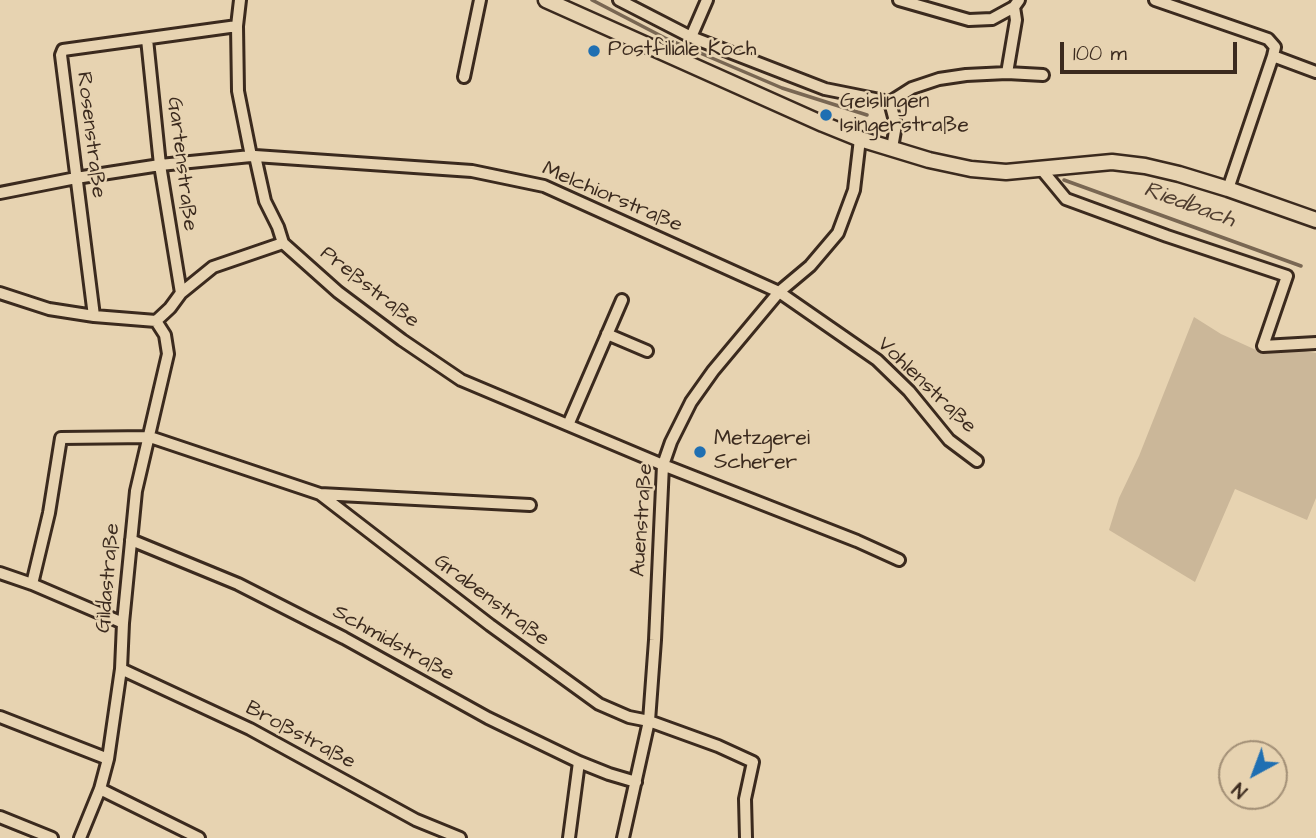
<!DOCTYPE html>
<html>
<head>
<meta charset="utf-8">
<style>
  body { margin:0 }
  #map { position:relative; width:1316px; height:838px; overflow:hidden; background:#e7d3b1; font-family:"Architects Daughter",sans-serif }
  canvas { display:block }
  .north { position:absolute; left:1218px; top:740px; width:70px; height:70px; box-sizing:border-box; background:#e7d3b1; border:2px solid #a28f76; border-radius:50%; rotate:221deg; font-size:19px; font-weight:700; line-height:28px; text-align:center; color:#3b2a1e }
  .north::after { content:''; display:block; margin:auto; width:24px; height:32px; background:#1f6fb2; clip-path:polygon(50% 0,100% 100%,50% 72%,0 100%) }
  .scale { position:absolute; left:1060px; top:42px; width:177px; height:32px; box-sizing:border-box; border:4px solid #3b2a1e; border-top:0; padding-left:9px; font-size:21px; line-height:24px; white-space:nowrap; color:#3b2a1e; -webkit-text-stroke:5px #e7d3b1; paint-order:stroke }
</style>
</head>
<body>
<div id="map">
<canvas width="1316" height="838"></canvas>
<div class="north">N</div>
<div class="scale">100 m</div>
</div>
<script>
const c = document.querySelector('canvas').getContext('2d');
c.lineJoin = 'round';
function fillPath(path, color) {
  c.fillStyle = color;
  c.fill(path, 'evenodd');
}
function shape(rows) {
  const path = new Path2D();
  for (const r of rows) {
    path.moveTo(r[0], r[1]);
    for (let i = 2; i < r.length; i += 2) path.lineTo(r[i], r[i + 1]);
  }
  return path;
}
function stroke(path, color, width, dash) {
  c.strokeStyle = color;
  c.lineWidth = width;
  c.lineCap = dash ? 'butt' : 'round';
  c.setLineDash(dash || []);
  c.stroke(path);
}
function drawText(font, color, halo, rows, align = 'center') {
  c.font = font + ' "Architects Daughter",sans-serif';
  c.lineWidth = 5;
  c.setLineDash([]);
  c.textBaseline = 'middle';
  c.strokeStyle = halo;
  c.fillStyle = color;
  for (const [text, x, y, turn = 0] of rows) {
    c.save();
    c.translate(x, y);
    c.rotate((+turn || 0) * Math.PI / 180);
    c.textAlign = isNaN(turn) ? turn : align;
    if (halo) c.strokeText(text, 0, 0);
    c.fillText(text, 0, 0);
    c.restore();
  }
}
fillPath(shape([
  [1194,317,1221,334,1256,350,1298,350,1316,353,1316,498,1307,520,1235,489,1195,582,1109,530,1119,498,1139,456]
]), '#cbb799');
stroke(shape([
  [592,0,665,38,782,88,867,115],
  [1064,180,1301,266]
]), '#796753', 3.5);
const minor = shape([
  [240,0,237,26,238,91,251,156,255,156,265,201,278,227,283,243,338,292,402,340,461,380,663,465,857,541,899,560],
  [619,0,691,37,825,89,890,102,896,125,892,148],
  [899,0,969,20,992,19,1014,7],
  [1155,0,1268,39,1275,47,1273,56,1316,72],
  [691,37,707,0],
  [147,39,160,165,181,293],
  [1007,73,1016,20,1014,7,1019,0],
  [464,77,480,0],
  [890,102,912,88,939,79,966,75,1007,73,1043,75],
  [255,156,472,171,544,186,779,292,877,360,909,391,949,440,977,461],
  [1042,170,1066,199,1167,236,1287,276,1263,346,1316,343],
  [1228,189,1273,56],
  [0,193,76,178,160,165,251,156],
  [0,293,49,309,94,316,156,321,170,308,181,293,213,267,283,243],
  [94,316,61,55,63,50,237,26],
  [607,334,647,351],
  [568,425,622,300],
  [320,494,530,505],
  [131,540,238,584,344,638,488,718,579,762,609,774,636,782],
  [0,573,32,584,123,623],
  [32,584,49,513,61,438,150,437,320,494,490,625,599,704,629,717,649,721,718,746,753,762,745,799,746,838],
  [121,669,250,729,416,820,460,838],
  [0,717,108,759],
  [100,789,199,838],
  [0,817,52,838],
  [80,838,100,789,108,759,121,669,123,623,136,491,168,354,165,335,156,321],
  [569,838,579,762],
  [623,838,649,721,655,640,663,465,671,442,691,402,713,371,779,292,810,266,838,233,854,190,860,139]
]);
const tertiary = shape([
  [546,0,823,124,860,139,929,160,971,169,1006,172,1112,162,1145,166,1179,174,1228,189,1316,220]
]);
stroke(minor, '#3b2a1e', 16);
stroke(tertiary, '#3b2a1e', 19);
stroke(minor, '#e7d3b1', 10);
stroke(tertiary, '#e7d3b1', 14);
for (const [x, y, r, color] of [
  [594,51,7,"#1f6fb2"],
  [826,115,7,"#1f6fb2"],
  [700,452,7,"#1f6fb2"]
]) {
  const dot = new Path2D();
  dot.arc(x, y, r, 0, 2 * Math.PI);
  c.fillStyle = color;
  c.fill(dot);
  stroke(dot, '#e7d3b1', 2.5);
}
drawText('21px', '#3b2a1e', '#e7d3b1', [
  ["Postfiliale Koch",608,51],
  ["Geislingen",840,103],
  ["Isingerstraße",840,127],
  ["Metzgerei",714,440],
  ["Scherer",714,464]
], 'left');
drawText('21px', '#3b2a1e', '#e7d3b1', [
  ["Rosenstraße",90,135,83],
  ["Gartenstraße",181,164,83],
  ["Melchiorstraße",612,198,23],
  ["Preßstraße",369,288,38],
  ["Vohlenstraße",926,386,44],
  ["Auenstraße",643,520,-86],
  ["Gildastraße",109,578,-85],
  ["Grabenstraße",491,601,37],
  ["Schmidstraße",393,644,29],
  ["Broßstraße",300,736,28]
]);
drawText('italic 23px', '#503e30', '#e7d3b1', [
  ["Riedbach",1189,206,20]
]);
</script>
</body>
</html>
